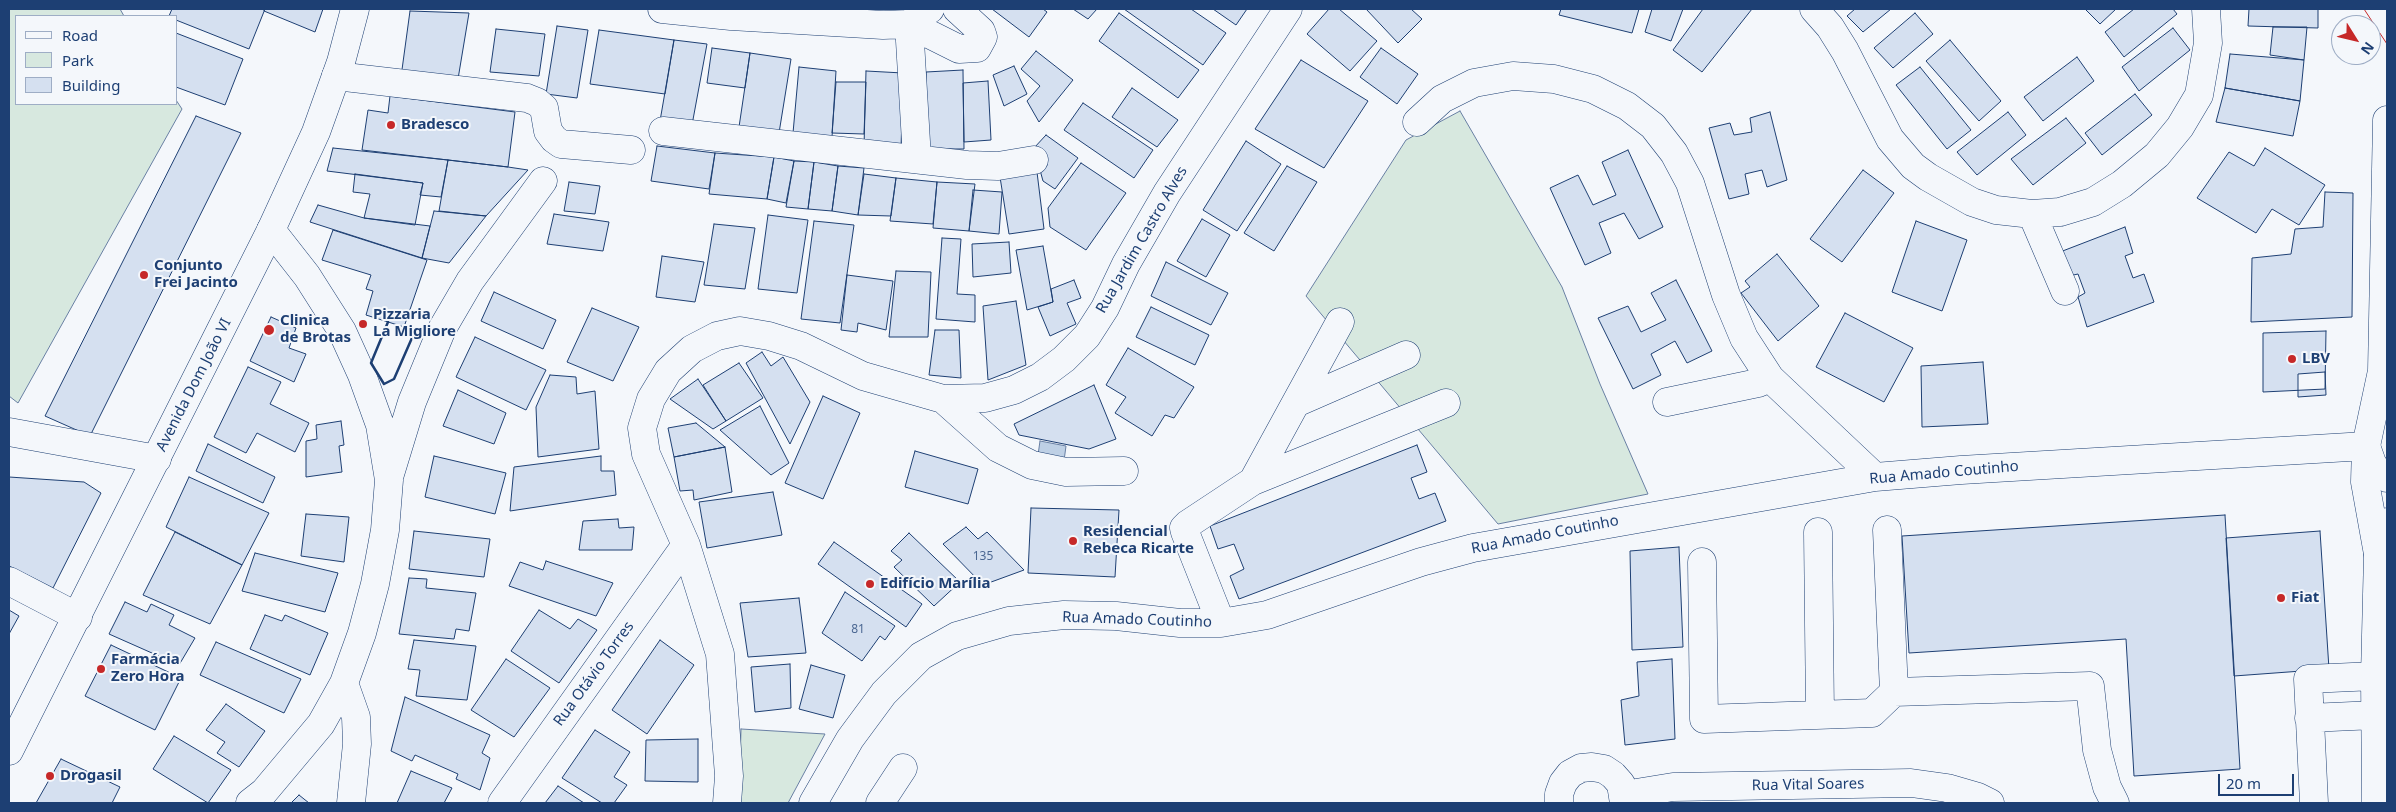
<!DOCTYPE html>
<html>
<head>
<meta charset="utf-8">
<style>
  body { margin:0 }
  #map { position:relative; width:2396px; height:812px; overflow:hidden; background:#f4f7fb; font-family:"Noto Sans",sans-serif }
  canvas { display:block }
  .frame { position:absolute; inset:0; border:10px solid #1d3f73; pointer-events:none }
  .legend { position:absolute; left:15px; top:15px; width:162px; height:90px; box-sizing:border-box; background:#f4f7fb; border:1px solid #9eadc5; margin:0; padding:6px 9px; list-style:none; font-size:15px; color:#1d3f73 }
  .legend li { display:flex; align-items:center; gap:10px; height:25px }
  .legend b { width:25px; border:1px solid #9eadc5 }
  .north { position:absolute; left:2331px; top:15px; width:50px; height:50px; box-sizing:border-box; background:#f4f7fb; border:1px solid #9eadc5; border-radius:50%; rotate:126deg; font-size:14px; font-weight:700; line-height:20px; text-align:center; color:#1d3f73 }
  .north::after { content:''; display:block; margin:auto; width:18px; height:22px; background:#c62828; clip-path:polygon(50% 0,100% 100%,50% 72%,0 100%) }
  .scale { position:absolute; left:2218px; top:774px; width:76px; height:22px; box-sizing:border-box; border:2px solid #1d3f73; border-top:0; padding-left:6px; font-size:15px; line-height:18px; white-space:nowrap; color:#1d3f73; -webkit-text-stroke:4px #f4f7fb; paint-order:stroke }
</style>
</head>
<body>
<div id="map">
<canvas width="2396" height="812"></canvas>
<div class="frame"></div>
<ul class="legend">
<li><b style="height:6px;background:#f4f7fb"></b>Road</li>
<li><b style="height:14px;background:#d7e8df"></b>Park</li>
<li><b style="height:14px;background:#d5e0f0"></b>Building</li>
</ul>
<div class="north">N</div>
<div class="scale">20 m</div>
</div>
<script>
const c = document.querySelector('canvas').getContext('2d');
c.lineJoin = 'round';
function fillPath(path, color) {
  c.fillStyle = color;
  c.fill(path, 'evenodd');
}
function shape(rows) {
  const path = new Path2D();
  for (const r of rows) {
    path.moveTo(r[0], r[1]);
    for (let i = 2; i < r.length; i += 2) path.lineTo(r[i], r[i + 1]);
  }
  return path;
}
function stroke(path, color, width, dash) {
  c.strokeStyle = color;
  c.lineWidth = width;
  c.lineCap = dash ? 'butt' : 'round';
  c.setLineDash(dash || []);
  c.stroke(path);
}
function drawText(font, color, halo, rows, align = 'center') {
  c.font = font + ' "Noto Sans",sans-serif';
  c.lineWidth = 4;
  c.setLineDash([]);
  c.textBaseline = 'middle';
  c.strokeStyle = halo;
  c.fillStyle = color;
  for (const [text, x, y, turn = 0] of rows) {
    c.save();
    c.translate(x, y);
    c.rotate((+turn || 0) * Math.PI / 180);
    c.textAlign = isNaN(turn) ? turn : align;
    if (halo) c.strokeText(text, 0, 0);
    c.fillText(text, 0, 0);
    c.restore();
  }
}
const green = shape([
  [9,9,120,9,124,16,16,16,16,104,176,104,176,100,182,109,18,403,9,396,9,9],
  [1460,111,1562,287,1600,384,1648,494,1498,524,1306,296,1406,140,1460,111],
  [741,729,825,734,788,803,739,803,741,729]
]);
fillPath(green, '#d7e8df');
stroke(green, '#687fa3', 1);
const water = shape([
  [1040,441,1066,446,1064,461,1038,455,1040,441]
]);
fillPath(water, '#bed0e5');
stroke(water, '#687fa3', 1);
const building = shape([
  [172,9,265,9,249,49,176,20,176,16,169,16,172,9],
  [264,9,323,9,315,32,264,11,264,9],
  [992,9,1043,9,1047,12,1029,37,992,9],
  [1073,9,1097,9,1088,19,1073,9],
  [1124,9,1191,9,1226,33,1203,65,1124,9],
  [1213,9,1247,9,1236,25,1213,9],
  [1329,9,1339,9,1377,41,1350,71,1307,34,1329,9],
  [1366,9,1411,9,1422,19,1398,43,1366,9],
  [1561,9,1639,9,1632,33,1559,15,1561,9],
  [1652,9,1683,9,1671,41,1645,32,1652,9],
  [1703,9,1752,9,1702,72,1673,50,1703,9],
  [1855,9,1891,9,1863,32,1847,16,1855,9],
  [2085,9,2116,9,2100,24,2085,9],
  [2134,9,2173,9,2177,14,2124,57,2105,32,2134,9],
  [2249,9,2318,9,2318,28,2248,26,2249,9],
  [410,11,469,13,457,85,401,77,410,11],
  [1119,13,1199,70,1178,98,1099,41,1119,13],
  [1915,13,1933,34,1893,68,1874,48,1915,13],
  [557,26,588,30,577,98,546,94,557,26],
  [2273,27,2307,27,2304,60,2270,55,2273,27],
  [2173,28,2190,50,2139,91,2122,67,2173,28],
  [496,29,545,34,539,76,490,72,496,29],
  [599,30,674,40,665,94,590,84,599,30],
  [176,33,243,59,225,105,176,87,176,33],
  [674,40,707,44,692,125,660,121,674,40],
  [1950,40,2001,101,1979,121,1926,61,1950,40],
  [712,48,750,53,745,88,707,83,712,48],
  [1381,48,1418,74,1397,104,1360,77,1381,48],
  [1036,51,1073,80,1039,122,1027,101,1040,86,1021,69,1036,51],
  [750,53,791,59,779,133,739,127,750,53],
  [2230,54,2304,60,2300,101,2225,88,2230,54],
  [2077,57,2094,81,2043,121,2024,97,2077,57],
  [1301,60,1368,101,1324,168,1255,129,1301,60],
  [1014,66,1027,94,1004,106,993,75,1014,66],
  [799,67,836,71,832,137,793,133,799,67],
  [1920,67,1971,130,1947,149,1896,85,1920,67],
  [963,70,964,149,926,149,926,72,963,70],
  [866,71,903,73,901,150,864,147,866,71],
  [988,81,991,140,964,142,963,83,988,81],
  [836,82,866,82,864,134,832,133,836,82],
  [1132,88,1178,120,1157,147,1112,117,1132,88],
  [2225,88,2300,101,2293,136,2216,122,2225,88],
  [2135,94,2152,115,2102,155,2085,133,2135,94],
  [390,96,515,112,508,167,362,150,368,110,388,113,390,96],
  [1083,103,1153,150,1134,178,1064,130,1083,103],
  [1770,112,1787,180,1767,187,1762,170,1745,174,1749,194,1729,199,1709,128,1730,123,1734,135,1752,132,1750,118,1770,112],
  [2008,112,2026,135,1977,175,1957,152,2008,112],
  [196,116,241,133,90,436,45,416,196,116],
  [2066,118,2086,143,2033,185,2011,159,2066,118],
  [1046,135,1078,158,1055,189,1043,181,1034,148,1046,135],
  [1246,141,1281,164,1237,231,1203,210,1246,141],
  [657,146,715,153,709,189,651,181,657,146],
  [333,148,448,160,441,197,420,195,423,183,327,171,333,148],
  [2265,148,2325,185,2299,225,2272,209,2256,233,2197,198,2229,152,2254,166,2265,148],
  [1628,150,1663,227,1639,239,1624,213,1599,223,1611,253,1585,265,1550,188,1578,175,1593,205,1616,195,1602,162,1628,150],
  [715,153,774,157,767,199,709,194,715,153],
  [774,157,794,161,786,203,767,199,774,157],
  [448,160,508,167,528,170,486,216,439,211,448,160],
  [794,161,814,162,808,209,786,207,794,161],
  [814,162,838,166,832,211,808,209,814,162],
  [1081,163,1126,193,1086,250,1050,227,1048,208,1081,163],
  [838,166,864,168,858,215,832,211,838,166],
  [1287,166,1317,182,1274,251,1244,233,1287,166],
  [1863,170,1894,193,1842,262,1810,239,1863,170],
  [1037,172,1044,229,1009,234,1000,177,1037,172],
  [355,174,423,183,415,225,364,218,370,194,353,192,355,174],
  [864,174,896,178,891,216,858,215,864,174],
  [896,178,937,182,933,224,890,221,896,178],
  [569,182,600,186,595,214,564,211,569,182],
  [937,182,975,184,969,231,933,228,937,182],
  [973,190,1002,192,999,234,969,231,973,190],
  [2325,192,2353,193,2352,317,2251,322,2252,258,2291,254,2295,229,2323,227,2325,192],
  [318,205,364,218,430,226,422,258,310,222,318,205],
  [434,211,486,216,449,263,422,258,434,211],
  [554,214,609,222,603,251,547,244,554,214],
  [768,215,808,220,797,293,758,289,768,215],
  [1202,219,1230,235,1206,277,1177,261,1202,219],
  [814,221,854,225,840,323,801,319,814,221],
  [1916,221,1967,240,1942,311,1892,292,1916,221],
  [714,224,755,228,745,289,704,285,714,224],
  [2125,227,2133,253,2125,256,2133,278,2144,274,2154,302,2087,327,2078,297,2085,293,2078,274,2069,276,2060,252,2125,227],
  [333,230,427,260,404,327,366,315,373,291,366,289,371,275,322,260,333,230],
  [942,238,961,239,957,294,975,295,975,322,936,319,942,238],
  [1009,242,1011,273,973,277,972,244,1009,242],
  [1043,246,1053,302,1027,310,1016,250,1043,246],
  [1777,254,1819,306,1778,341,1741,293,1750,287,1745,281,1777,254],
  [662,256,704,262,695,302,656,297,662,256],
  [1166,262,1228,293,1211,325,1151,296,1166,262],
  [896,271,931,272,928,337,889,337,896,271],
  [847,275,893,281,886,330,858,323,857,332,841,330,847,275],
  [1074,280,1081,298,1067,303,1076,324,1050,336,1038,307,1053,302,1051,289,1074,280],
  [1676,280,1712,351,1687,363,1675,341,1651,354,1661,375,1633,389,1598,318,1628,306,1641,332,1666,320,1651,293,1676,280],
  [494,292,556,320,543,349,481,321,494,292],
  [1016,301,1026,365,988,380,983,306,1016,301],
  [1151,307,1209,335,1195,365,1136,337,1151,307],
  [592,308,639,327,613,381,567,362,592,308],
  [1845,313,1913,348,1884,402,1816,367,1845,313],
  [271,317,296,328,289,348,306,354,294,382,250,361,271,317],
  [935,330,959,330,961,378,929,375,935,330],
  [2326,331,2325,389,2263,392,2263,333,2326,331],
  [475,337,546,370,526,410,456,377,475,337],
  [1128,348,1194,387,1174,418,1165,415,1152,436,1115,413,1126,397,1106,385,1128,348],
  [762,352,771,366,783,357,810,402,790,444,746,363,762,352],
  [1983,362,1988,424,1922,427,1921,366,1983,362],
  [739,363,763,398,726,421,703,385,739,363],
  [248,367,281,382,270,404,309,423,295,452,257,433,246,453,214,437,248,367],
  [2325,372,2326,395,2298,397,2298,374,2325,372],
  [550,375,576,377,577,394,595,391,599,449,538,457,536,407,550,375],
  [698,379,726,421,713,429,670,399,698,379],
  [1094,385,1116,439,1089,449,1019,435,1014,424,1094,385],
  [458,390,506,413,494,444,443,426,458,390],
  [823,396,860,413,823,499,785,483,823,396],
  [760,406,789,463,771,475,720,430,760,406],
  [341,421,344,445,339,446,342,472,306,477,306,441,317,439,316,425,341,421],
  [696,423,725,447,674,457,668,428,696,423],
  [208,444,275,477,263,503,196,471,208,444],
  [1417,445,1427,472,1411,478,1419,499,1435,493,1446,521,1239,599,1230,576,1244,569,1234,544,1218,549,1210,526,1417,445],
  [725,447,732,492,694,500,693,490,680,491,674,457,725,447],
  [915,451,978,469,968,504,905,487,915,451],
  [434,456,506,473,495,514,425,497,434,456],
  [601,456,601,471,614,471,616,495,510,511,514,467,601,456],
  [9,477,84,482,101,493,53,588,9,566,9,477],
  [189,477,269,513,242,565,166,527,189,477],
  [773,492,782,535,707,548,699,502,773,492],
  [1031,508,1119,510,1115,577,1028,573,1031,508],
  [306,514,349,517,344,562,301,556,306,514],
  [2225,515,2240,769,2134,776,2126,639,1909,653,1902,536,2225,515],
  [618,519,619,528,634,527,632,550,579,550,583,521,618,519],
  [966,527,978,539,987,532,1024,570,983,585,943,544,966,527],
  [414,531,490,539,484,577,409,569,414,531],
  [2320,531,2329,669,2234,676,2226,538,2320,531],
  [175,532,242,565,210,624,143,595,175,532],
  [909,533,960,582,934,606,894,567,902,560,891,551,909,533],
  [834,542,922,604,906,627,818,564,834,542],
  [1679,547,1683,647,1632,650,1630,551,1679,547],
  [255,553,338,573,325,612,242,591,255,553],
  [546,561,613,583,596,616,509,586,520,562,543,570,546,561],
  [409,578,427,579,426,588,476,593,469,631,456,629,454,639,399,634,409,578],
  [845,592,895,626,885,640,880,636,862,661,822,633,845,592],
  [799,598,806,653,748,657,740,603,799,598],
  [125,602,147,612,151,604,174,615,169,625,195,638,179,665,109,634,125,602],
  [9,610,19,616,9,634,9,610],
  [539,610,570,629,578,619,597,630,559,683,511,651,539,610],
  [265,615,282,621,285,615,328,633,310,675,250,649,265,615],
  [414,640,476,646,467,700,416,696,420,670,408,669,414,640],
  [660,640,694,665,647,734,612,710,660,640],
  [216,642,301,679,284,713,200,675,216,642],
  [111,645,181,678,155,730,85,696,111,645],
  [506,659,550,688,514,737,471,710,506,659],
  [1672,659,1675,739,1625,745,1621,700,1639,696,1637,662,1672,659],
  [790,664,791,708,755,712,751,667,790,664],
  [811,665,845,675,833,718,799,709,811,665],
  [405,697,490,735,482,753,490,758,480,790,456,779,458,774,415,755,412,761,391,751,405,697],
  [226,704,265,731,239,767,217,753,225,742,206,730,226,704],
  [595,730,630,752,614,777,627,785,614,803,602,803,562,778,595,730],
  [174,736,231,770,208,803,153,769,174,736],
  [698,739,698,782,645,781,646,740,698,739],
  [61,759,120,787,112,803,36,803,61,759],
  [411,771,452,788,444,803,397,803,411,771],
  [558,786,584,803,545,803,558,786],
  [299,795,309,803,291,803,299,795]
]);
fillPath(building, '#d5e0f0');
stroke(building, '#1d3f73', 1);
const minor = shape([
  [662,9,731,16,883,25,909,24,930,9],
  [1814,9,1830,27,1845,51,1890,139,1913,166,1928,177,1972,202,1996,210,2032,214,2060,212,2093,202,2122,184,2157,155,2180,127,2199,95,2208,43,2206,9],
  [909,24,917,159],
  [909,24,959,49,977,48,983,37,981,31,957,9],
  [336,76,527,98,537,102,544,108,548,131,554,139,561,144,631,150],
  [1417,122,1442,99,1474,83,1513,76,1554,79,1593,89,1627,106,1653,126,1674,153,1690,183,1726,295,1744,338,1770,378,1875,477],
  [663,131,967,165,998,166,1034,160],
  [2032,214,2065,291],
  [943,399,985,398,1014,390,1040,377,1064,359,1087,336,1105,308,1126,264,1167,193,1288,9],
  [1667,402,1758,383,1770,378],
  [1296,403,1406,355],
  [9,432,157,459],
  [390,474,412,402,442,329,470,281,543,181],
  [1253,481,1340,322],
  [1887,530,1894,692],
  [1818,532,1820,715],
  [1702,562,1704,719,1872,713,1894,692,2090,686,2097,750,2107,787,2115,803],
  [9,581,78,617],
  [1221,623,1185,532,1184,528,1188,524,1253,481,1446,403],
  [344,683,356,717,357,744,351,803],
  [2309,718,2375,715],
  [1624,795,1673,787,1911,783,1947,788,1978,797,1990,803],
  [250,803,264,792,321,724,344,683,362,633,375,584,385,530,389,480,380,425,362,375,342,331,307,276,271,230],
  [502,803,686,545],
  [727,803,729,776,720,654,686,545,646,454,642,428,651,399,668,371,692,349,717,336,740,331,769,336,801,346,863,376,943,399,998,448,1032,465,1066,472,1124,471],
  [813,803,850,739,884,693,921,656,957,636,1009,621,1064,615,1116,616,1180,623,1221,623,1267,615,1421,562,1473,548,1875,477,1961,470,2366,446],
  [880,803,903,768],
  [1559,803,1559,794,1563,783,1570,774,1581,768,1592,767,1604,769,1613,775,1621,784,1624,803],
  [2314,803,2308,679,2375,676],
  [2376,803,2375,676,2378,554,2365,482,2366,446,2382,371,2387,120]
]);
const major = shape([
  [9,751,271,230,316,132,341,62,355,9]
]);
const highway = shape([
  [2366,446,2372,463,2377,471,2387,478],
  [2378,554,2387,522]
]);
stroke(minor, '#1d3f73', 29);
stroke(major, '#1d3f73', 29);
stroke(highway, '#1d3f73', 29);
stroke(minor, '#f4f7fb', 28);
stroke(major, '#f4f7fb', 28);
stroke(highway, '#f4f7fb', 28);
stroke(shape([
  [388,322,371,363,384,384,394,379,415,331,404,327]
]), '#1d3f73', 2.5);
stroke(shape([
  [2364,9,2387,44]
]), '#c62828', 1, [18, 4, 2.5, 4]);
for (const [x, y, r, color] of [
  [391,125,5,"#c62828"],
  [144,275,5,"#c62828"],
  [363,324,5,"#c62828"],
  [269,330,6,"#c62828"],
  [2292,359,5,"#c62828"],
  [1073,541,5,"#c62828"],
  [870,584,5,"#c62828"],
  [2281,598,5,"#c62828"],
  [101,669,5,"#c62828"],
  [50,776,5,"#c62828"]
]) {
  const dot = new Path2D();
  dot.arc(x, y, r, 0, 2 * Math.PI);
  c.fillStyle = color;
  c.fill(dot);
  stroke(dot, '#f4f7fb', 2);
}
drawText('12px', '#4b6792', null, [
  ["135",983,557],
  ["81",858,630]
]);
drawText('bold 15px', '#1d3f73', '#f4f7fb', [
  ["Bradesco",401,125],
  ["Conjunto",154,266],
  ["Frei Jacinto",154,283],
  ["Pizzaria",373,315],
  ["La Migliore",373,332],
  ["Clinica",280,321],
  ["de Brotas",280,338],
  ["LBV",2302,359],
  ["Residencial",1083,532],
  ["Rebeca Ricarte",1083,549],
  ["Edifício Marília",880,584],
  ["Fiat",2291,598],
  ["Farmácia",111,660],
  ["Zero Hora",111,677],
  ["Drogasil",60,776]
], 'left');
drawText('15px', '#1d3f73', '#f4f7fb', [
  ["Rua Jardim Castro Alves",1142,240,-60],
  ["Avenida Dom João VI",194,385,-63],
  ["Rua Amado Coutinho",1944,473,-5],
  ["Rua Amado Coutinho",1545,535,-11],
  ["Rua Amado Coutinho",1137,620,2],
  ["Rua Otávio Torres",594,674,-54],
  ["Rua Vital Soares",1808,785,-1]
]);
</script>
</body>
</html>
